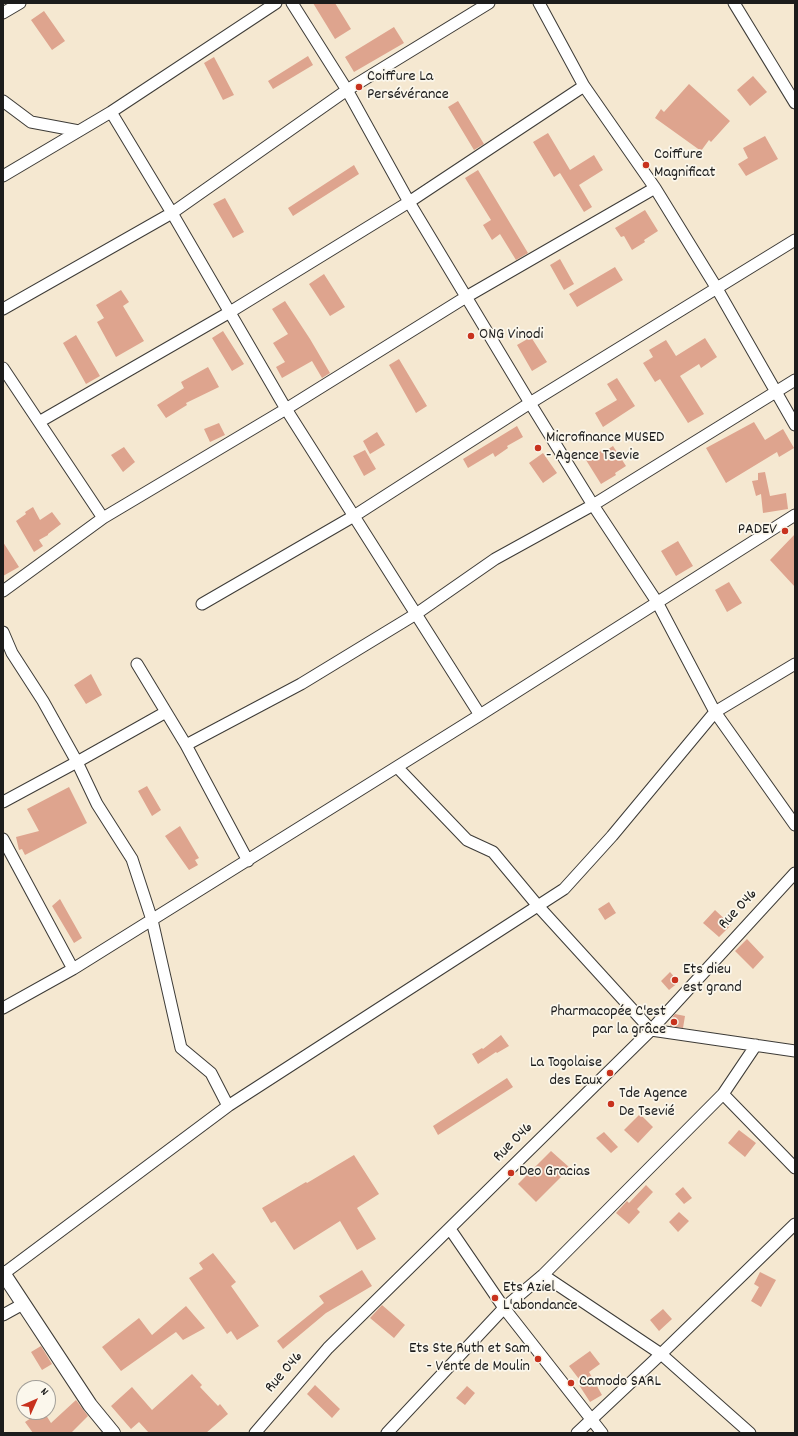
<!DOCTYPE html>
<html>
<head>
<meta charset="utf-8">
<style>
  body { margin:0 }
  #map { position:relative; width:798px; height:1436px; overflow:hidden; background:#f5e8d1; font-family:Dekko,sans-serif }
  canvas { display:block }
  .frame { position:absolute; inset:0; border:4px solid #1c1c1c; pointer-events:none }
  .north { position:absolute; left:16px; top:1380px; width:40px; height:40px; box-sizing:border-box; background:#fbf7ec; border:1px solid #a29f99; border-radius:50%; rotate:45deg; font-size:11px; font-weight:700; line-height:16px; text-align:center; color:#1c1c1c }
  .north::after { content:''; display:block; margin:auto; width:14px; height:18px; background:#c8321e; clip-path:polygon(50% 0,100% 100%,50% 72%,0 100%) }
</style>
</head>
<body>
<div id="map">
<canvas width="798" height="1436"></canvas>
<div class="frame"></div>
<div class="north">N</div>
</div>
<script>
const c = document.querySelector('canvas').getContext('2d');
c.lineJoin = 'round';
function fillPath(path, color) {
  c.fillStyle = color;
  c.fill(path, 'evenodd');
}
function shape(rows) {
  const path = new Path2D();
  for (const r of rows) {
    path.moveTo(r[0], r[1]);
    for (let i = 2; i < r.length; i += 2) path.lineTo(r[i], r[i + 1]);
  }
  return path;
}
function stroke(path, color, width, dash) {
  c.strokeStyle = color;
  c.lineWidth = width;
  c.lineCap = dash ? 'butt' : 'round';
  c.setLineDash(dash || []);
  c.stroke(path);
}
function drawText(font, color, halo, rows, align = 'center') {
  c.font = font + ' Dekko,sans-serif';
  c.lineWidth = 3.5;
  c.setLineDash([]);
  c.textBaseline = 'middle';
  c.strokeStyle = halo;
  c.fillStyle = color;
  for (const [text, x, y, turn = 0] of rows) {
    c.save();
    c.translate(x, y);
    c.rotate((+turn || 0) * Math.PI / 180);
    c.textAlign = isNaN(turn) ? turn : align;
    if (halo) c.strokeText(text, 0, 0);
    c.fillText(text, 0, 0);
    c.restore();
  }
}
fillPath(shape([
  [313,3,335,3,351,29,335,39],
  [44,11,65,41,52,50,31,20],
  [394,27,404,43,354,72,345,57],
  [308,56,313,65,273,89,268,81],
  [214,57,234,95,223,100,204,63],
  [753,76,767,92,750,106,737,90],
  [689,84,730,121,711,142,709,140,701,151,655,118,661,109,664,112],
  [458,101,484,144,474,150,448,107],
  [548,133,570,170,594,155,603,170,579,185,592,207,584,212,560,173,554,177,533,142],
  [765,136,778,159,746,176,738,164,748,158,743,148],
  [354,165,359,174,293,216,288,208],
  [478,170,528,253,516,260,500,234,492,240,483,225,491,220,465,178],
  [225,198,244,232,233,238,213,204],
  [645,210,658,231,644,240,645,242,632,250,624,236,621,237,615,228],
  [560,259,574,284,564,290,550,265],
  [615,267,623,280,577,307,569,294],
  [324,274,345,307,330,316,309,284],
  [121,290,129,302,123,306,144,341,116,357,97,322,104,318,96,305],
  [285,301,310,339,330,373,322,378,312,361,282,378,276,367,285,362,273,343,288,334,272,309],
  [223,331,244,364,232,371,212,338],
  [76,335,100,376,86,384,63,343],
  [531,337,547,362,532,371,517,345],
  [705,338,717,357,701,368,699,364,680,376,704,414,688,423,660,379,655,382,643,363,653,357,649,350,666,340,676,356],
  [399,359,427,406,416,413,389,365],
  [208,367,219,387,186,403,187,405,166,418,157,405,184,388,181,382],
  [617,378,635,406,603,427,595,413,617,400,607,384],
  [754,422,765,440,783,429,794,448,779,457,777,452,726,483,706,448],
  [219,423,225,435,210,442,204,429],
  [517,426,523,437,507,446,508,448,495,457,493,453,468,468,463,459],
  [377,432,385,445,370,454,363,441],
  [613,446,626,466,615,473,616,475,601,484,586,460,601,451,602,453],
  [124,447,135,462,123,472,111,455],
  [365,450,376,469,364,476,353,456],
  [543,453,557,473,543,483,529,463],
  [765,472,770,496,786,493,788,509,763,513,761,494,756,496,752,481,758,480,758,473],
  [33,507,40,520,52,512,61,524,48,534,48,535,39,540,43,546,34,552,16,521,26,514,25,512],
  [795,534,795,587,770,560],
  [678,541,693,566,676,576,661,551],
  [3,542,19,567,3,576],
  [729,582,742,603,727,612,715,590],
  [91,674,102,695,86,704,74,685],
  [147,786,161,810,152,816,138,791],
  [69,787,87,823,25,855,22,849,19,850,16,837,39,831,27,809],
  [180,826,199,858,195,860,198,865,189,870,165,836],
  [60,899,82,938,74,943,52,906],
  [609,902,616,913,605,920,598,909],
  [715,910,731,925,719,937,703,923],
  [747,939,764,957,753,969,735,951],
  [670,972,679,982,669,990,661,981],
  [675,1014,685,1016,683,1028,670,1026,672,1018],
  [501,1035,509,1046,497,1053,496,1052,478,1064,472,1054,482,1048,483,1049],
  [507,1078,513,1087,438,1135,433,1126],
  [640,1114,653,1127,638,1143,624,1130],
  [739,1130,756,1143,745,1157,728,1143],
  [604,1132,618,1147,611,1153,596,1138],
  [551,1151,570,1168,536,1202,518,1184],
  [354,1155,379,1194,357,1208,376,1239,357,1250,340,1221,294,1250,275,1221,271,1223,262,1208,306,1182,307,1183],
  [646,1185,653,1192,637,1209,640,1212,629,1224,616,1213,627,1201,629,1203],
  [683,1187,692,1198,684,1204,675,1194],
  [679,1212,689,1221,678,1232,669,1222],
  [213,1253,236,1282,231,1286,259,1326,237,1340,231,1331,227,1334,189,1278,203,1269,199,1263],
  [362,1270,372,1286,326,1313,283,1349,277,1341,324,1303,319,1296],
  [760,1272,776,1280,761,1307,751,1301,759,1287,754,1284],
  [382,1305,405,1325,394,1338,370,1318],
  [186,1306,205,1328,183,1340,176,1332,121,1371,102,1347,139,1318,152,1335],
  [663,1309,672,1319,659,1331,650,1320],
  [41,1346,52,1364,42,1370,31,1352],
  [590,1351,600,1364,589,1372,602,1395,590,1402,579,1385,582,1383,569,1366],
  [192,1374,202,1385,200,1387,218,1406,220,1404,228,1414,206,1433,149,1433,139,1422,131,1429,111,1406,132,1387,152,1410],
  [315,1385,340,1409,332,1418,307,1394],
  [467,1386,475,1393,465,1405,456,1398],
  [76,1400,88,1416,71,1433,33,1433,25,1422,40,1412,44,1412,51,1423]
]), '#dea48e');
const minor = shape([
  [292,3,347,90,409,202,530,403,593,505,657,602,715,712,795,825],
  [539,3,584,86,655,188,716,287,795,425],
  [734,3,795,103],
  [3,13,20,3],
  [3,101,31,122,79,131],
  [111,112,172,213,286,409,480,715],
  [3,176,111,112,276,3],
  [3,309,172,213,347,90,489,3],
  [3,368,103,518],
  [39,422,230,312,409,202,584,86],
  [3,591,103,518,286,409,466,297,655,188],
  [202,604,354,516,530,403,795,240],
  [3,632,12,653,43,701,77,762,97,804,132,859,152,920,181,1048,211,1073,228,1106],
  [137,664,186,745,248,861],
  [186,745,301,684,416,614,495,559,593,505,795,380],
  [397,767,467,840,493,852,538,906,651,1030,795,1051],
  [3,802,77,762,166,712],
  [3,839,73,969,480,715,795,515],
  [3,1008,73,969],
  [723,1094,795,1168],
  [450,1229,504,1308,602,1433],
  [3,1274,228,1106,564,889,612,836,715,712,795,664],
  [543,1275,661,1354,750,1433],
  [3,1315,23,1304],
  [255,1433,328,1348,651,1030,795,873],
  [387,1433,504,1308,543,1275,723,1094,756,1045],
  [577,1433,661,1354,795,1224]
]);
const tertiary = shape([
  [3,1273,90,1405,113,1433]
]);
stroke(minor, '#3d3b37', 13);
stroke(tertiary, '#3d3b37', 16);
stroke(minor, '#fff', 11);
stroke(tertiary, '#fff', 14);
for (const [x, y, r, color] of [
  [359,87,4,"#c8321e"],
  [646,165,4,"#c8321e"],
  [471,336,4,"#c8321e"],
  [538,448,4,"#c8321e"],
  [785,531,4,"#c8321e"],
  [675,980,4,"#c8321e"],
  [674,1022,4,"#c8321e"],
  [610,1073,4,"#c8321e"],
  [611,1104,4,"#c8321e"],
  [511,1173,4,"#c8321e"],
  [495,1298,4,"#c8321e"],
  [538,1359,4,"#c8321e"],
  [571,1383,4,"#c8321e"]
]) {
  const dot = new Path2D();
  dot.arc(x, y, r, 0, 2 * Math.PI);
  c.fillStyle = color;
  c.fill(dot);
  stroke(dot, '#fbf7ec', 1.5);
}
drawText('16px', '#1c1c1c', '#fbf7ec', [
  ["Coiffure La",367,78],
  ["Persévérance",367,96],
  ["Coiffure",654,156],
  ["Magnificat",654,174],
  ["ONG Vinodi",479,336],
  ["Microfinance MUSED",546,439],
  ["- Agence Tsevie",546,457],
  ["PADEV",777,531,"right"],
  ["Ets dieu",683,971],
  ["est grand",683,989],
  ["Pharmacopée C'est",666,1013,"right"],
  ["par la grâce",666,1031,"right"],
  ["La Togolaise",602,1064,"right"],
  ["des Eaux",602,1082,"right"],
  ["Tde Agence",619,1095],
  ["De Tsevié",619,1113],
  ["Deo Gracias",519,1173],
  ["Ets Aziel",503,1289],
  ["L'abondance",503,1307],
  ["Ets Ste Ruth et Sam",530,1350,"right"],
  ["- Vente de Moulin",530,1368,"right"],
  ["Camodo SARL",579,1383]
], 'left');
drawText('16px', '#1c1c1c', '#fbf7ec', [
  ["Rue 046",739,910,-47],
  ["Rue 046",514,1143,-45],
  ["Rue 046",285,1373,-49]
]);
</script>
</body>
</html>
